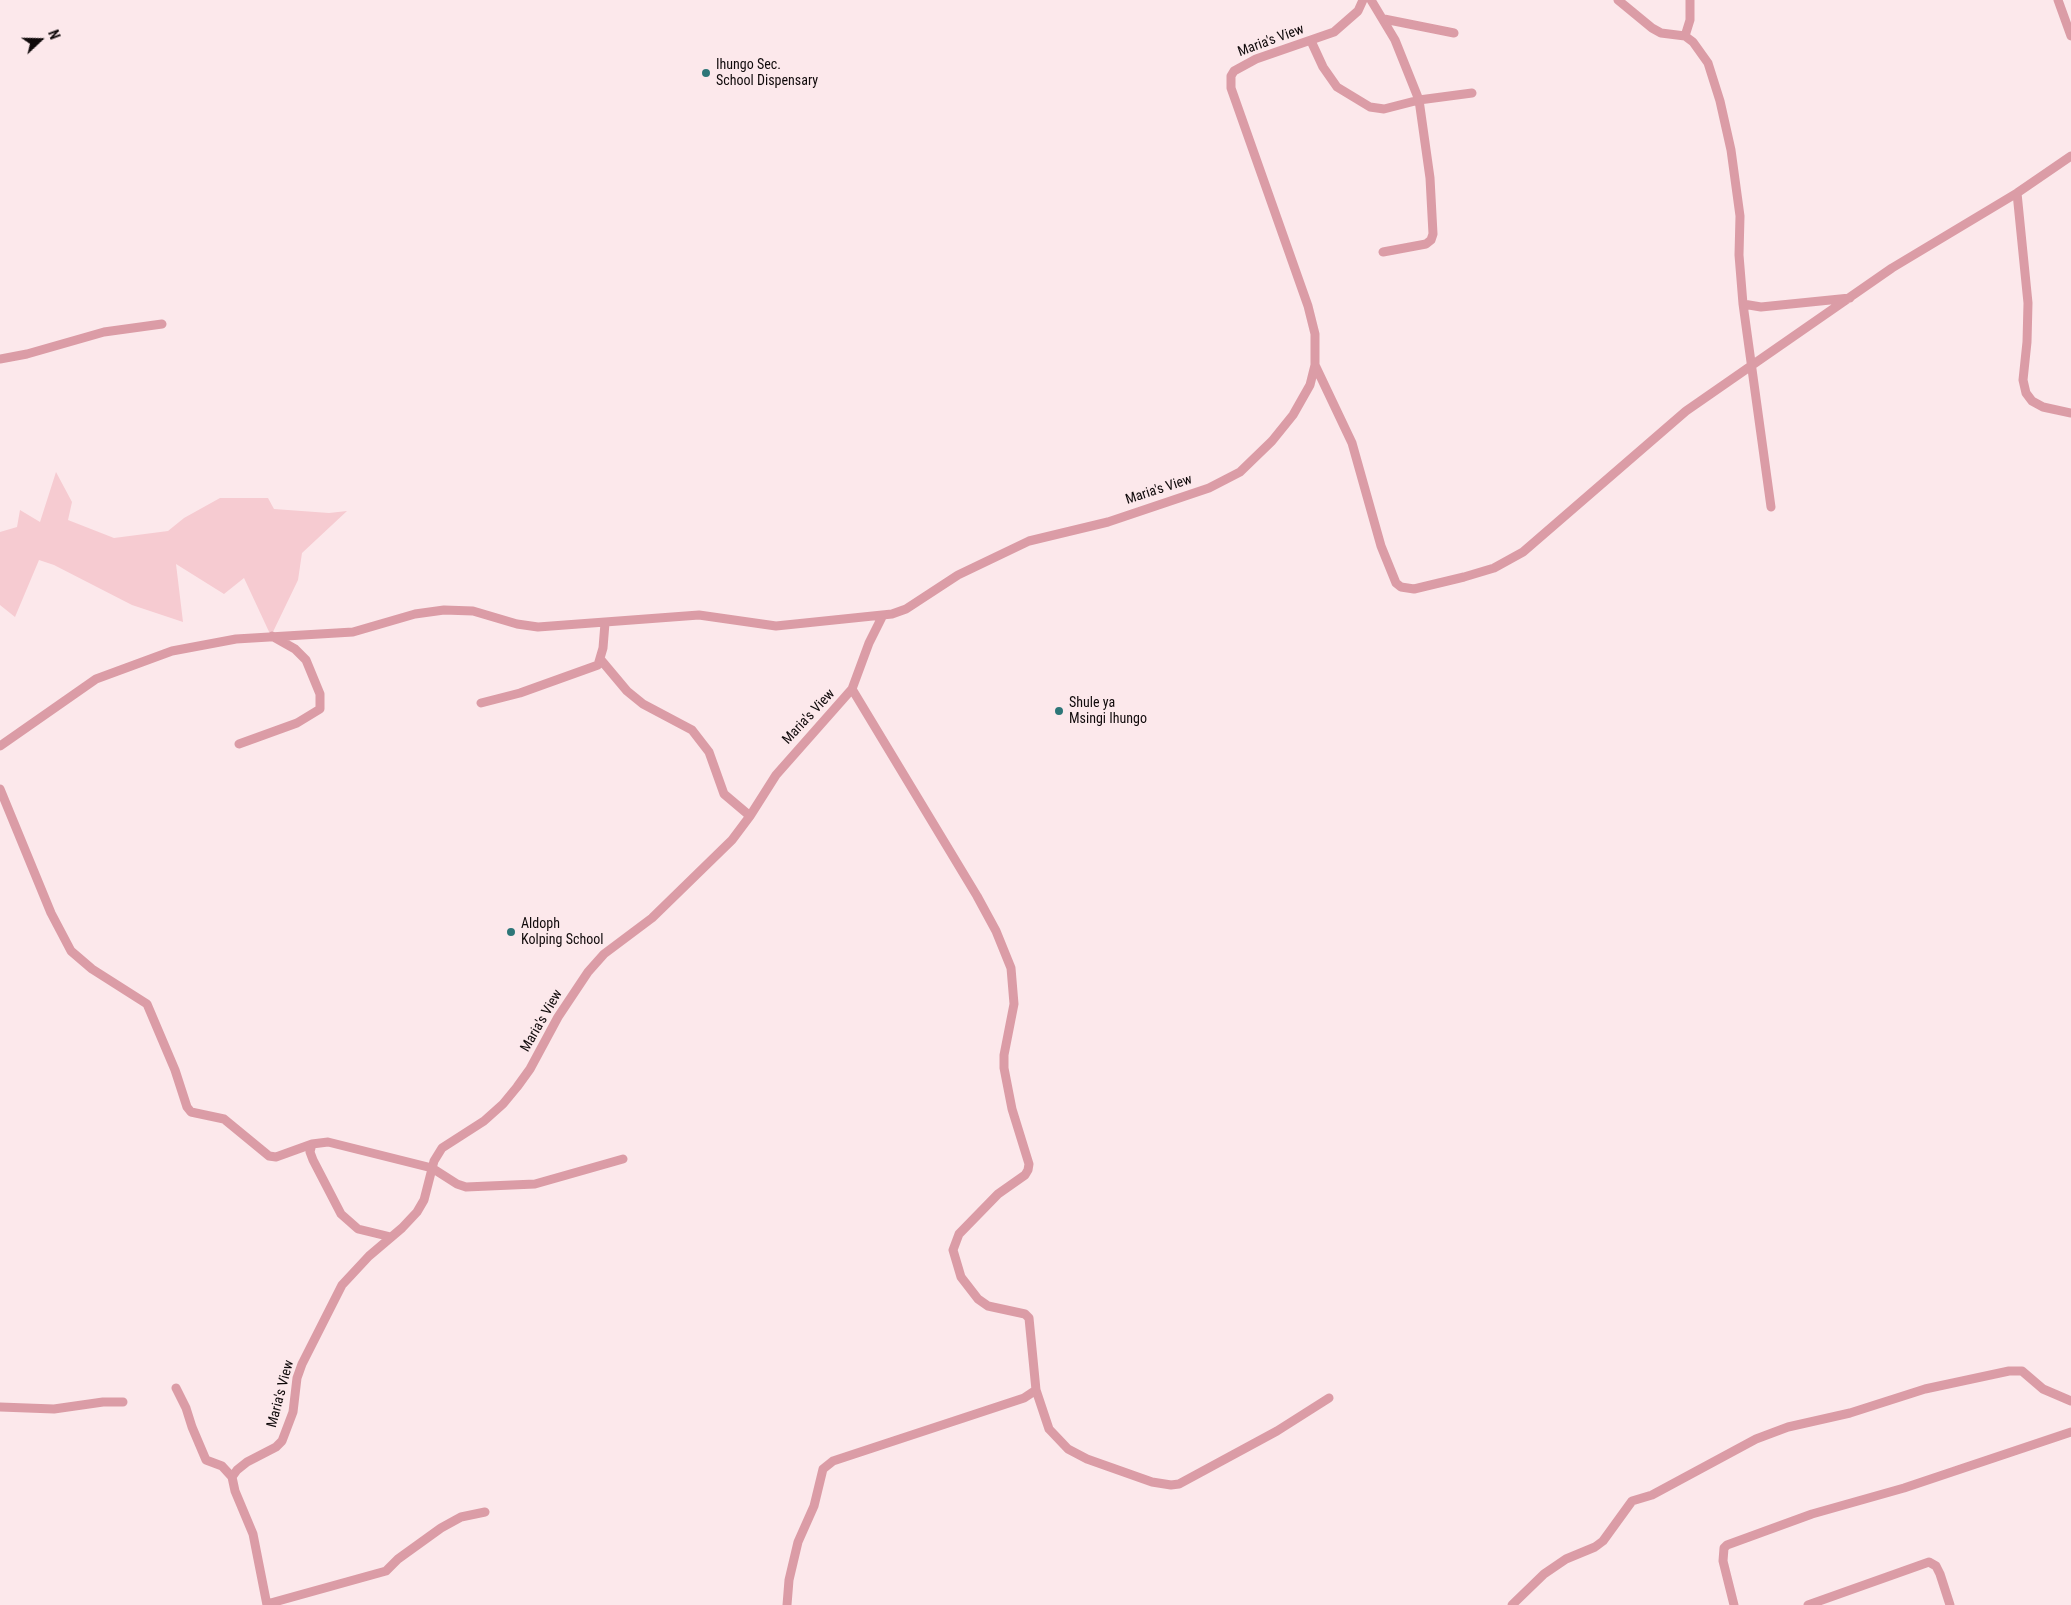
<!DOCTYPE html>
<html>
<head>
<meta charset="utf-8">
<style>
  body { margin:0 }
  #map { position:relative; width:2071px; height:1605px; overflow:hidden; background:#fce8eb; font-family:"Roboto Condensed",sans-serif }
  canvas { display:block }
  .north { position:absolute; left:15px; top:15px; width:50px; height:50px; -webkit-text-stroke:4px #fce8eb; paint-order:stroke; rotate:69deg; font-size:14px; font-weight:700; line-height:20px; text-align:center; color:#100a0b }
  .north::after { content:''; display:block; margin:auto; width:18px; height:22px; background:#100a0b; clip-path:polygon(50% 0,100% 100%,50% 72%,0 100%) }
</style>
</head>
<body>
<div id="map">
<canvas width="2071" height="1605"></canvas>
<div class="north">N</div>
</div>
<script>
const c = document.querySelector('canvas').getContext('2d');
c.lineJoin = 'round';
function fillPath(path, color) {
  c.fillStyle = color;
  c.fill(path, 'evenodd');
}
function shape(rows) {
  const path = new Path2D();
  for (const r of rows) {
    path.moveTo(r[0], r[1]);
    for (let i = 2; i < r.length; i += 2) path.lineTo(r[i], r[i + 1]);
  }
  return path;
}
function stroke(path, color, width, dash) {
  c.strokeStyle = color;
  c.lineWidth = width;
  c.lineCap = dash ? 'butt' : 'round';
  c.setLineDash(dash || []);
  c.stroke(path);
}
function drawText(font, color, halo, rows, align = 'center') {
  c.font = font + ' "Roboto Condensed",sans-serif';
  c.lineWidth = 4;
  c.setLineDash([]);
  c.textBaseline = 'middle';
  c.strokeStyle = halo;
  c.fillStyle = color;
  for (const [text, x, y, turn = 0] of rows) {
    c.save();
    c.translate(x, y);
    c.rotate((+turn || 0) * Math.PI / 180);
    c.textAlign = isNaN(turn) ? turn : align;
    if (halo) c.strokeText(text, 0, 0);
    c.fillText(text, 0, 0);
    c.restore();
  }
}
fillPath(shape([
  [56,472,72,502,68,520,114,538,168,531,184,518,220,498,268,498,274,509,329,513,347,511,302,553,298,580,271,636,244,578,224,594,176,564,183,622,132,605,54,565,39,560,15,617,0,605,0,532,17,527,20,510,40,522]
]), '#f6cbd1');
stroke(shape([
  [1371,0,1395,40,1419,100,1430,178,1433,234,1431,240,1426,244,1383,252],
  [1618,0,1652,28,1661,33,1685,36,1693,42,1708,63,1720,101,1731,150,1740,216,1739,255,1743,304,1771,507],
  [2058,0,2071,36],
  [1384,19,1454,33],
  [1685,36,1690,20,1690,0],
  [1311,41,1323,67,1337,87,1370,107,1384,109,1419,100,1472,93],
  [2017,193,2028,303,2027,342,2023,380,2026,393,2032,401,2043,407,2071,413],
  [1743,304,1761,307,1850,298],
  [0,359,27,354,104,332,162,324],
  [1315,365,1352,443,1381,546,1396,583,1401,587,1414,589,1464,577,1494,568,1523,552,1686,411,1892,268,2017,193,2071,156],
  [601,660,627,691,643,704,692,730,709,752,724,794,750,816],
  [852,689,977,896,996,931,1011,968,1014,1004,1004,1055,1004,1068,1012,1109,1029,1164,1028,1170,1025,1175,998,1194,959,1234,953,1250,961,1277,978,1299,988,1306,1025,1314,1029,1318,1036,1390,1049,1429,1068,1449,1087,1459,1152,1482,1171,1485,1179,1484,1277,1431,1329,1398],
  [481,703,520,693,598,665,603,648,605,623],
  [239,744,297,723,320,709,320,694,306,660,295,649,272,636],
  [0,746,96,679,172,651,236,639,353,632,415,614,444,610,473,611,517,624,538,627,699,615,776,626,892,614,906,609,958,575,1029,541,1108,522,1209,488,1240,472,1272,441,1293,415,1310,385,1315,365,1315,334,1308,306,1231,88,1231,76,1234,71,1256,59,1334,32,1358,11,1363,0],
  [0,789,51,913,71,951,92,969,147,1004,175,1070,187,1107,191,1112,224,1119,269,1156,276,1157,312,1144,328,1142,432,1168,457,1184,466,1187,535,1184,623,1159],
  [312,1144,310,1152,313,1160,341,1214,358,1229,391,1237],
  [176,1388,186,1408,192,1427,206,1460,222,1466,232,1477],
  [0,1407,54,1409,103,1402,123,1402],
  [267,1604,386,1571,398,1559,441,1528,461,1517,485,1512],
  [267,1605,253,1534,235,1491,232,1477,237,1470,247,1462,276,1447,282,1441,293,1412,297,1378,302,1364,342,1285,369,1256,402,1228,417,1212,424,1200,434,1161,442,1148,484,1121,503,1104,517,1087,530,1069,558,1017,588,972,604,954,652,918,732,840,750,816,776,775,852,689,869,643,883,615],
  [787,1605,789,1580,798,1542,814,1506,823,1469,833,1461,1024,1398,1036,1390],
  [1512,1605,1544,1574,1566,1559,1595,1547,1603,1541,1632,1501,1652,1495,1756,1439,1788,1427,1850,1413,1925,1389,2009,1371,2022,1371,2043,1389,2071,1401],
  [1734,1605,1723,1561,1724,1548,1727,1545,1812,1514,1904,1488,2071,1432],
  [1808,1605,1929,1562,1936,1566,1940,1574,1950,1605]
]), '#db9ca6', 9);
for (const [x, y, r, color] of [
  [706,73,5,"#2d7678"],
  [1059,711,5,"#2d7678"],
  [511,932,5,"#2d7678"]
]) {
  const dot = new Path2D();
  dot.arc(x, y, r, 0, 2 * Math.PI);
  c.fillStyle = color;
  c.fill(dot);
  stroke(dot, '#fce8eb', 2);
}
drawText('14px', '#100a0b', '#fce8eb', [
  ["Maria's View",1271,41,-20],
  ["Maria's View",1159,490,-18],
  ["Maria's View",809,717,-47],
  ["Maria's View",542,1021,-60],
  ["Maria's View",281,1394,-75]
]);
drawText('14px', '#100a0b', '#fce8eb', [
  ["Ihungo Sec.",716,65],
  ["School Dispensary",716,81],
  ["Shule ya",1069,703],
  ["Msingi Ihungo",1069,719],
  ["Aldoph",521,924],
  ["Kolping School",521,940]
], 'left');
</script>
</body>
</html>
